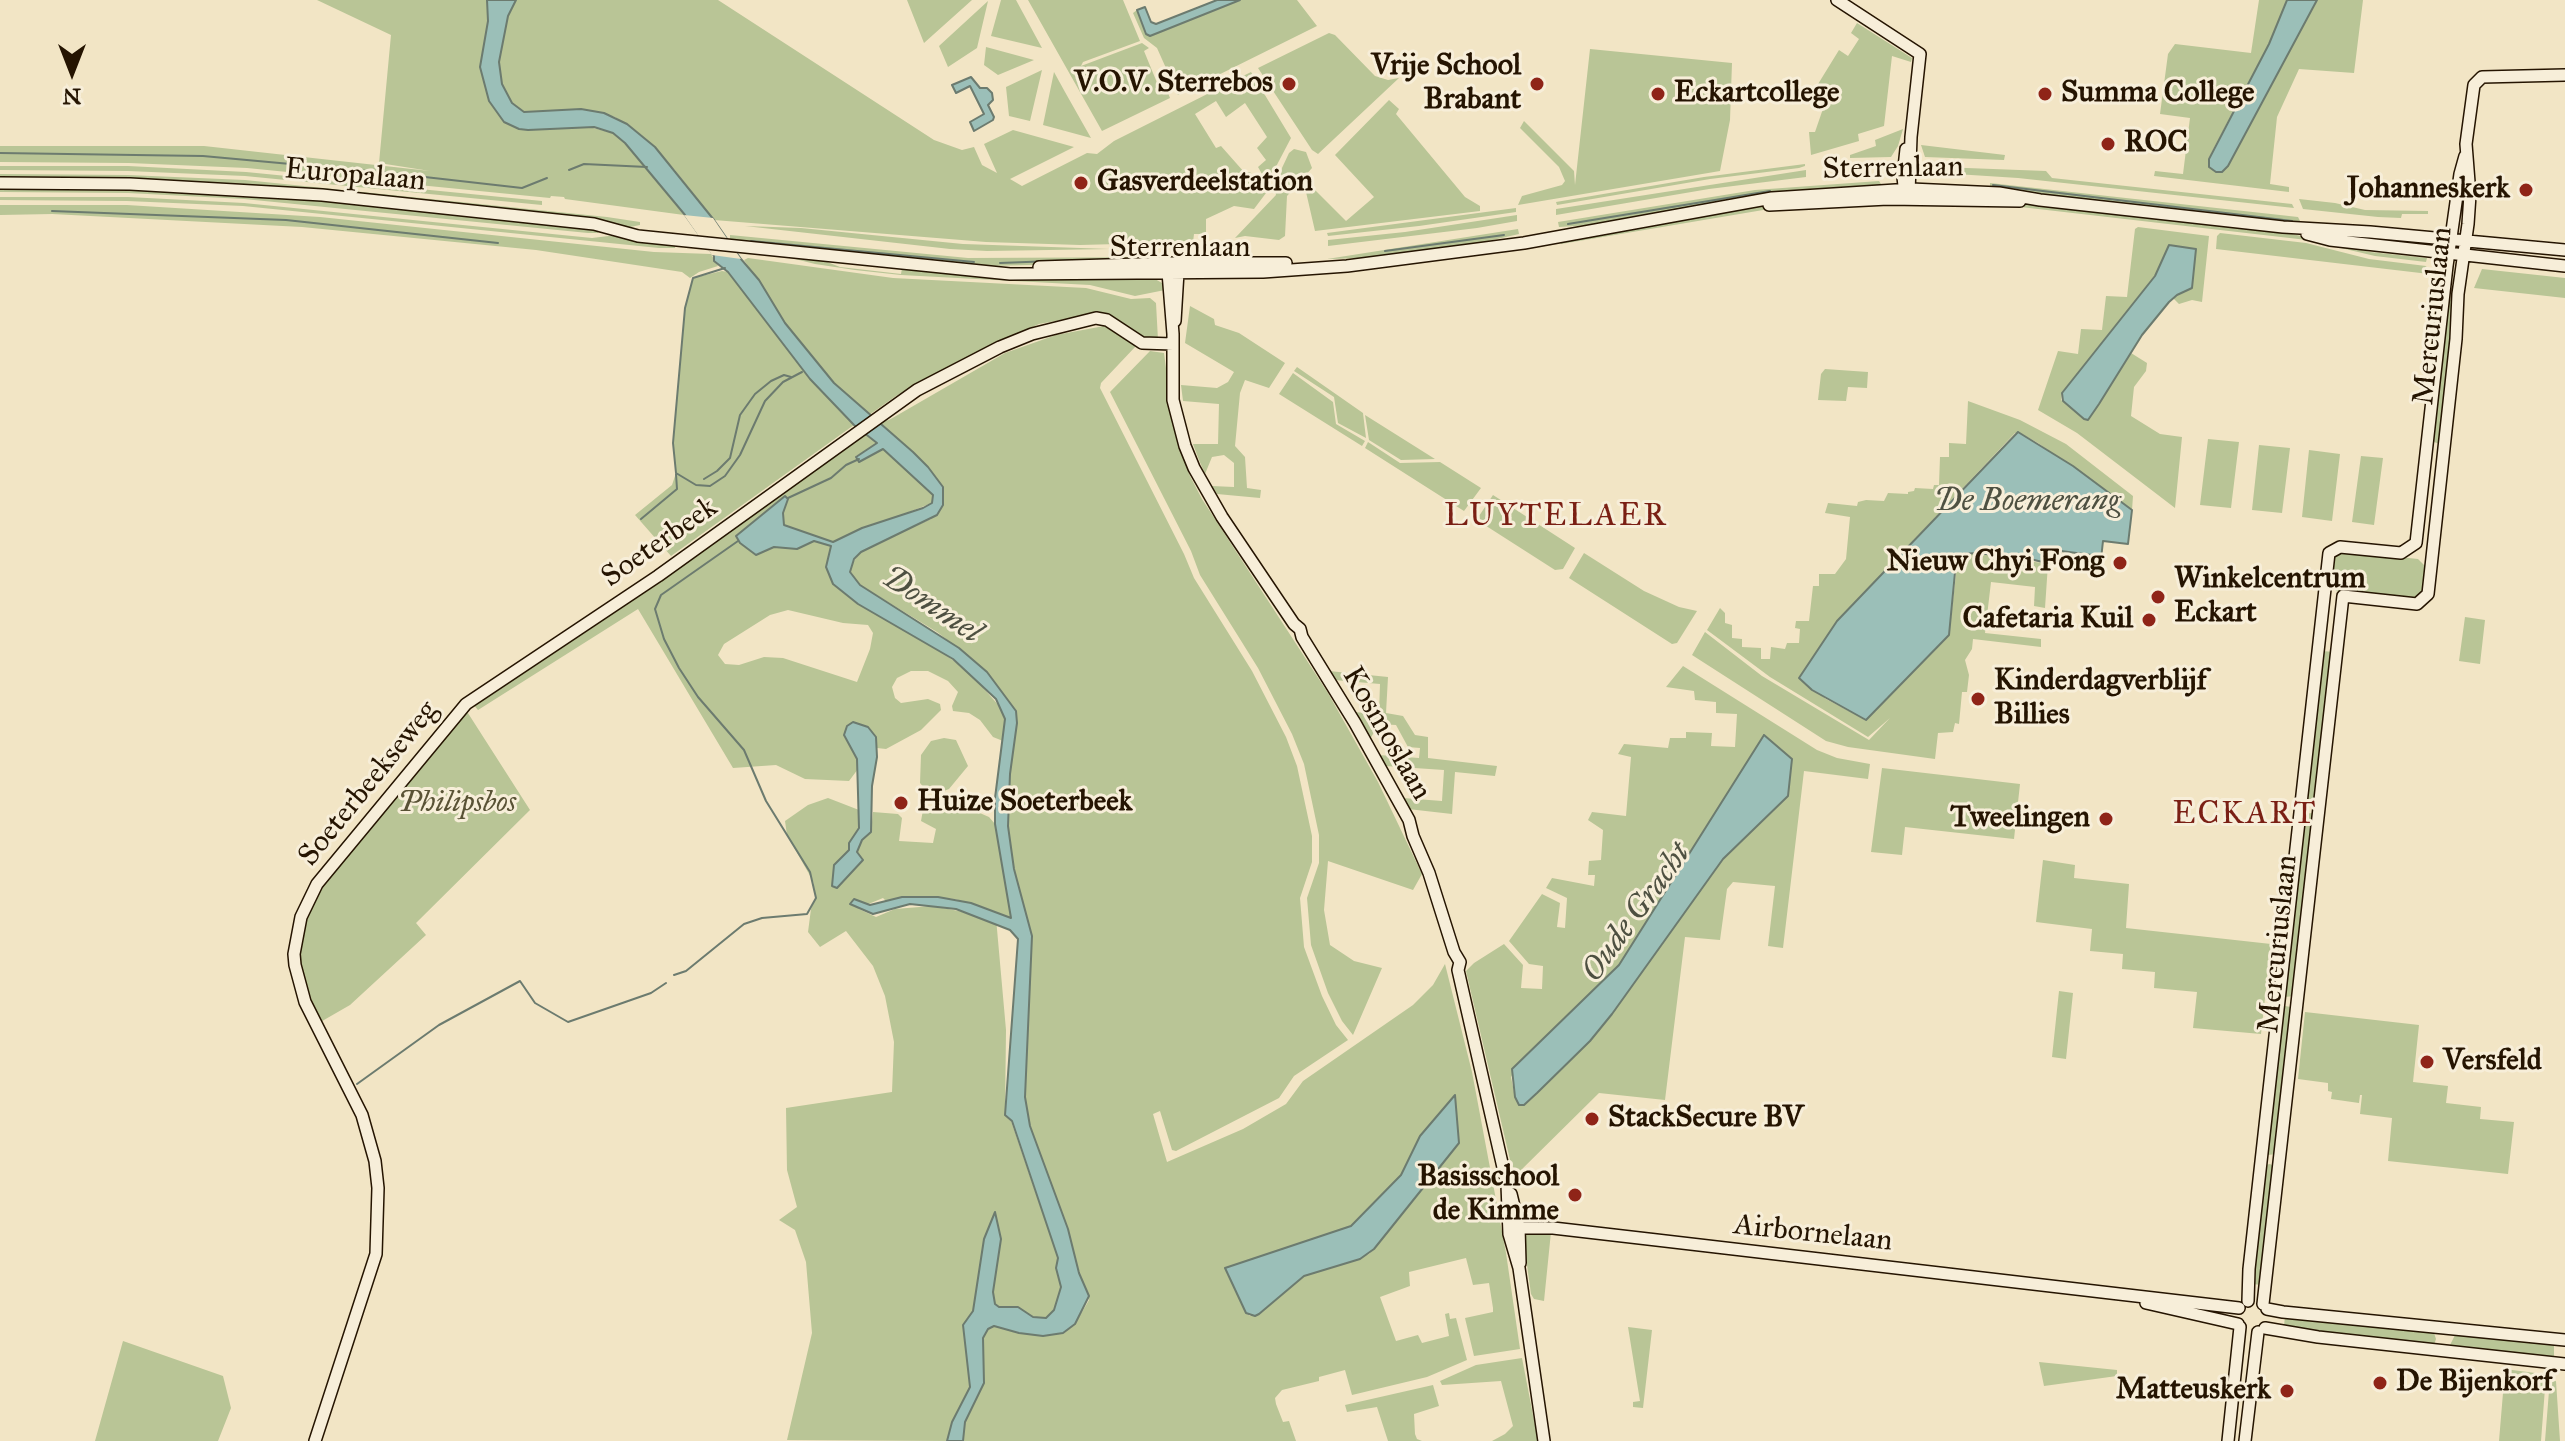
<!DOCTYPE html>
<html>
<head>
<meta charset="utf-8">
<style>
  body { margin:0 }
  #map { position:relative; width:2565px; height:1441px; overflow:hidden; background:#f2e5c5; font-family:"IM FELL Great Primer",serif }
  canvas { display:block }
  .north { position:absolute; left:32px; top:32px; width:80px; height:80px; -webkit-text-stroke:6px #f7eed9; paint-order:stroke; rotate:180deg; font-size:22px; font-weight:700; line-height:32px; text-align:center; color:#251401 }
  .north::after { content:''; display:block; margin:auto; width:28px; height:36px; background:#251401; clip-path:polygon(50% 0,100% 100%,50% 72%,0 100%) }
</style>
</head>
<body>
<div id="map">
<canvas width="2565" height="1441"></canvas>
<div class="north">N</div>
</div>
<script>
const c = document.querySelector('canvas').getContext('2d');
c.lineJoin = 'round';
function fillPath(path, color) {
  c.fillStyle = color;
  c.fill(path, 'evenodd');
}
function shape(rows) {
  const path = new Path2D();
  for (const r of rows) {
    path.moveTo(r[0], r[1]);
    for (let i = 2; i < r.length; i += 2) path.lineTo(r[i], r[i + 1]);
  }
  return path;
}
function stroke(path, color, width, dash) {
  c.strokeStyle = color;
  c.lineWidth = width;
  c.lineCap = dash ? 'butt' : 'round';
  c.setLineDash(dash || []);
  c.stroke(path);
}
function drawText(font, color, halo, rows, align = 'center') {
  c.font = font + ' "IM FELL Great Primer",serif';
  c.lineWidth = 6;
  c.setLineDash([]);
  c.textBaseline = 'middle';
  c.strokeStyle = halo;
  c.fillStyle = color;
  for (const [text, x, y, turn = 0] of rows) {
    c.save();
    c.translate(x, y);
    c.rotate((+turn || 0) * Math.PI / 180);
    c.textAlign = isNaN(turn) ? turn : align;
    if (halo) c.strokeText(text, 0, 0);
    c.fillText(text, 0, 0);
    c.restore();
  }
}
fillPath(shape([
  [317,0,487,0,488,21,480,67,489,101,504,122,519,129,585,126,613,133,625,143,684,215,565,199,564,197,551,196,550,198,247,168,129,163,0,162,0,146,204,146,430,171,379,163,391,35],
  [516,0,718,0,934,140,962,150,974,147,982,165,997,173,984,144,1013,130,1074,147,1010,179,1022,186,1087,153,1097,154,1114,141,1251,72,1291,138,1269,180,1266,181,1258,167,1266,160,1257,148,1267,137,1245,103,1226,117,1216,101,1195,114,1216,148,1221,146,1244,172,1250,172,1266,193,1254,209,1234,206,1206,219,1206,234,1194,234,1193,242,1080,245,986,242,714,220,674,169,615,117,581,109,524,112,512,103,502,84,499,62,508,16],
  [907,0,972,0,924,43],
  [1001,0,1016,0,1042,48,991,36],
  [1028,0,1123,0,1140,41,1083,62,1081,66,1142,43,1149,48,1144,51,1160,90,1166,88,1170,98,1102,131],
  [1240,0,1297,0,1317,26,1178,95,1157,48,1144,38,1133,13,1137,10,1146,34,1150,36],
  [2259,0,2287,0,2269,44,2208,159,2209,167,2216,172,2228,166,2317,0,2363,0,2354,73,2299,69,2277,117,2270,184,2289,187,2289,192,2154,176,2155,171,2183,174,2190,118,2160,114,2168,54,2175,44,2251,53],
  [988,1,977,48,948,67,939,46],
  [1857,23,1912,58,1911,62,1892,56,1884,126,1858,134,1859,141,1811,155,1809,132,1815,132,1826,100,1815,89,1839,50,1848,56,1859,39,1851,33],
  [1329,33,1335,35,1375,76,1388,80,1399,78,1318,154,1312,150,1258,68],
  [986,47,1034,60,998,75,984,65],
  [1590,49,1732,63,1730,120,1720,171,1518,205,1522,196,1562,185,1565,181,1559,167,1520,128,1524,121,1574,171,1575,185],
  [1042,70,1030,121,1009,116,1006,87],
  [1054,72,1065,92,1091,138,1043,125],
  [1389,100,1399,109,1396,114,1465,197,1480,206,1480,211,1315,231,1306,192,1308,183,1346,221,1374,197,1335,155],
  [1903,129,1898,146,1891,157,1850,158,1850,155,1876,146,1875,140],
  [1921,145,2005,155,2004,160,1925,157],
  [1294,149,1306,152,1312,168,1287,196,1285,236,1279,240,1245,236,1235,238,1276,195,1274,185,1289,153],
  [1805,164,1805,166,1799,168,1710,179,1557,205,1556,202,1704,177],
  [0,166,128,166,246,172,542,201,542,205,245,176,128,171,0,170],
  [1940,167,2046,171,2052,178,2292,204,2294,208,2018,178,1940,173],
  [1806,170,1806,177,1709,189,1556,215,1556,209],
  [0,174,128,175,245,180,607,217,640,222,640,225,625,228,322,191,245,185,128,180,0,179],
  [1879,181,1883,187,1739,201,1592,225,1559,227,1558,222,1755,190],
  [1990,183,2298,217,2302,225,2025,194,1990,188],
  [0,188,128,188,322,200,599,230,598,233,588,233,244,199,128,193,0,192],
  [0,197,128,197,244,203,592,238,617,235,675,245,675,248,659,248,243,206,127,201,0,200],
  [2299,199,2335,203,2365,210,2428,211,2428,214,2402,214,2401,218,2378,217,2303,209],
  [2024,203,2275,230,2370,252,2427,258,2426,262,2375,256,2307,240,2012,206],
  [0,205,127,205,320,217,654,252,711,254,718,266,699,272,690,278,682,272,536,250,302,227,52,214,0,215],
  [1751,207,1781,207,1561,244,1560,238],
  [1516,208,1516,212,1419,226,1328,236,1327,233],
  [1517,215,1517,221,1477,228,1328,246,1328,240,1405,232],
  [745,226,801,228,963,244,1110,249,987,251,950,249],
  [2138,227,2209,236,2202,302,2192,300,2179,304,2173,298,2192,288,2196,250,2169,245,2155,276,2062,393,2061,400,2088,420,2131,353,2147,363,2146,371,2134,387,2131,416,2160,434,2182,437,2175,508,2077,433,2038,410,2058,351,2078,354,2081,329,2102,330,2106,296,2127,297,2135,229],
  [1518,229,1519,234,1475,244,1371,258,1327,259],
  [2220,233,2306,243,2369,259,2426,266,2429,274,2216,249,2217,236],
  [730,235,968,258,1181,257,1181,261,989,266,730,242],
  [783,256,822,260,840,267,901,274,902,268,996,275,1017,280,1155,279,1162,283,1165,290,1135,296,1090,285,901,275,855,270,815,264],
  [748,258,893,278,1086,288,1131,299,1150,298,1156,303,1158,340,1146,340,1100,313,1039,324,960,360,896,396,869,415,834,383,785,323,744,260],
  [2482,269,2565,278,2565,298,2474,288],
  [722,271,728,272,810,379,854,425,671,556,635,515,672,485,676,473,673,443,685,308,693,278],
  [2446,299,2453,300,2455,329,2440,444,2431,441],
  [1190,306,1214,319,1215,325,1239,333,1285,363,1269,388,1245,380,1240,393,1235,446,1245,457,1247,488,1261,490,1260,498,1217,494,1212,486,1234,487,1234,463,1224,455,1212,457,1205,474,1199,460,1193,444,1218,444,1219,404,1183,401,1181,385,1217,388,1228,382,1234,372,1185,343],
  [1104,326,1136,346,1101,383,1100,388,1184,554,1194,578,1252,671,1286,737,1297,766,1312,836,1312,862,1300,898,1304,947,1322,996,1336,1025,1348,1040,1294,1076,1279,1098,1176,1151,1172,1150,1160,1111,1153,1114,1167,1162,1243,1129,1286,1104,1303,1081,1413,1005,1433,985,1445,964,1472,1072,1506,1253,1520,1349,1474,1356,1465,1318,1493,1312,1493,1308,1489,1283,1473,1285,1466,1258,1409,1272,1410,1286,1380,1297,1396,1341,1418,1335,1422,1343,1449,1336,1445,1314,1449,1313,1450,1319,1456,1318,1467,1360,1427,1377,1352,1395,1345,1370,1319,1377,1319,1381,1282,1390,1275,1398,1276,1404,1283,1422,1289,1421,1296,1441,963,1441,965,1422,984,1383,983,1338,988,1329,994,1326,1019,1333,1063,1333,1075,1324,1089,1300,1030,1126,1025,1097,1032,936,1014,869,1008,826,1010,774,1017,718,1008,700,977,663,937,632,860,585,850,573,850,566,861,552,877,543,931,519,937,478,913,452,879,422,889,420,1005,353,1056,335],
  [1420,1136,1459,1143,1374,1249,1369,1254,1304,1276,1250,1316,1246,1313,1225,1268,1351,1226,1401,1175],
  [1150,351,1164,353,1174,429,1190,476,1202,499,1328,693,1378,782,1422,874,1413,890,1328,861,1324,910,1330,945,1354,961,1382,968,1353,1035,1342,1021,1328,993,1311,945,1307,898,1319,863,1319,835,1304,764,1292,734,1258,668,1200,575,1191,551,1110,392],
  [1297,367,1363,413,1366,438,1338,423,1334,397,1294,371],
  [1825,369,1868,372,1867,388,1848,387,1846,401,1818,400,1821,374],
  [1293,373,1333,402,1336,424,1365,441,1362,446,1279,394],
  [1968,401,2020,420,2066,444,2133,496,2132,510,2038,443,2020,433,2015,433,1837,621,1799,678,1826,699,1866,720,1949,635,1958,557,1968,553,1977,553,2048,564,2045,608,2034,606,2035,587,1991,582,1985,633,2041,639,2041,647,1973,639,1972,649,1965,660,1969,675,1967,692,1962,692,1959,724,1955,723,1953,732,1938,733,1935,759,1848,747,1826,741,1692,655,1705,632,1762,676,1869,740,1890,718,1868,737,1770,677,1707,630,1720,608,1725,613,1725,623,1732,625,1732,638,1742,639,1742,647,1761,648,1761,659,1770,659,1771,647,1785,649,1787,643,1799,643,1800,629,1795,628,1796,621,1809,621,1813,586,1819,586,1819,574,1835,574,1846,559,1850,517,1825,513,1828,503,1857,506,1858,502,1866,500,1884,501,1888,493,1908,494,1908,492,1914,491,1915,488,1933,489,1934,485,1939,485,1940,457,1949,457,1949,443,1966,444],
  [1365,415,1435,459,1401,460,1369,440],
  [864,433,878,444,856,456,859,461,883,449,929,490,933,495,932,503,833,542,784,525,783,513,788,499,736,537,740,543,756,555,774,547,797,549,814,541,832,546,833,584,858,604,935,647,970,673,1001,708,1006,725,1003,741,993,737,980,720,969,713,953,711,952,706,958,692,948,681,928,671,911,671,897,678,892,687,895,698,901,703,928,699,940,704,941,710,921,730,886,749,877,748,876,737,844,736,857,759,858,769,849,781,805,779,776,765,733,768,638,609,478,710,472,703,634,599],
  [788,610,843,623,868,625,873,633,870,649,857,682,783,658,764,657,739,665,725,664,718,655,724,644,770,615],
  [2208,439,2239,442,2231,508,2200,505],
  [1368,442,1400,463,1440,462,1481,488,1464,511,1365,448],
  [2259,445,2290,448,2282,513,2252,510],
  [2309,450,2340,454,2332,521,2302,517],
  [2361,456,2383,458,2374,525,2352,522],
  [1493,495,1575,548,1563,569,1555,570,1480,522,1479,516],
  [2343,551,2418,559,2426,567,2426,589,2417,600,2343,593,2336,591,2330,580,2334,558],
  [1584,553,1644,591,1679,607,1697,611,1677,643,1672,644,1569,578],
  [2465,617,2485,620,2480,664,2459,661],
  [2323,651,2333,652,2315,803,2312,804,2304,801],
  [1683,666,1817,750,1837,758,1870,764,1868,779,1804,771,1783,948,1768,946,1775,886,1733,882,1727,889,1720,940,1685,937,1665,1100,1599,1093,1514,1177,1466,971,1474,963,1504,944,1523,965,1521,988,1542,989,1543,966,1529,964,1509,941,1542,894,1560,903,1557,927,1565,928,1567,898,1546,888,1552,878,1594,886,1595,875,1588,875,1589,861,1601,860,1603,830,1588,820,1592,812,1626,816,1631,757,1618,754,1624,744,1668,748,1670,738,1686,738,1686,732,1712,733,1711,746,1735,747,1737,714,1716,713,1716,702,1695,700,1694,691,1666,687],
  [1765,736,1792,759,1788,796,1723,859,1612,1014,1590,1041,1537,1093,1515,1097,1511,1077,1521,1060,1619,965],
  [1329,671,1388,677,1386,713,1403,716,1415,735,1428,737,1428,758,1497,766,1495,776,1455,772,1452,814,1408,809,1403,798,1442,801,1444,770,1385,766,1379,755,1419,758,1420,748,1408,747,1396,725,1379,724,1370,739,1354,712,1379,714,1380,684,1334,680],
  [466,710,530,810,416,923,426,935,350,1005,317,1024,295,965,301,917,317,884],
  [944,738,956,740,968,766,949,789,936,794,926,790,920,783,921,755,931,741],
  [1882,768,2020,784,2014,839,1905,827,1902,855,1871,852],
  [828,798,859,810,859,828,849,843,849,850,834,865,832,886,857,852,862,840,871,832,873,812,898,814,902,818,899,841,933,843,936,829,921,821,923,810,938,807,966,807,989,817,995,824,1011,918,955,899,919,897,886,901,883,898,866,905,854,900,859,909,876,917,895,909,932,906,996,918,1006,1030,1005,1115,1011,1121,1058,1258,1056,1268,1061,1287,1054,1310,1046,1318,1033,1317,1018,1307,999,1307,995,1304,984,1239,973,1311,963,1325,970,1387,952,1422,947,1441,787,1440,812,1333,806,1262,795,1230,779,1220,797,1207,787,1170,786,1108,892,1092,894,1042,885,996,873,966,846,931,820,947,808,932,811,909,816,898,813,881,787,835,785,821,808,805],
  [2312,813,2314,815,2294,996,2285,997,2283,995,2304,814],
  [2043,860,2075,865,2074,878,2129,884,2126,928,2271,944,2261,1034,2193,1028,2197,992,2154,988,2155,972,2122,969,2123,954,2090,951,2092,929,2036,922],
  [2059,991,2073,993,2066,1059,2052,1057],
  [2285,1006,2291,1007,2276,1154,2268,1155,2266,1153,2282,1007],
  [2305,1012,2419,1025,2413,1082,2448,1086,2446,1103,2481,1107,2480,1119,2514,1122,2508,1174,2388,1161,2392,1118,2360,1114,2362,1095,2360,1095,2359,1103,2331,1099,2332,1092,2328,1091,2328,1083,2298,1079],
  [2270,1164,2274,1166,2265,1259,2262,1260,2259,1280,2262,1281,2262,1285,2252,1284,2265,1165],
  [1532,1231,1551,1232,1544,1301,1534,1299,1531,1294,1524,1243,1524,1237],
  [2285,1316,2433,1330,2436,1339,2434,1345,2366,1340,2284,1326],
  [1628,1327,1652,1330,1643,1408,1633,1407,1633,1402,1640,1401],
  [2455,1335,2554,1344,2554,1358,2453,1349,2450,1345],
  [123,1341,223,1376,231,1408,218,1441,95,1441],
  [1522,1358,1538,1441,1492,1441,1505,1434,1513,1426,1501,1381,1442,1385,1440,1381,1476,1365],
  [2039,1362,2117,1370,2117,1376,2044,1386],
  [2505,1369,2535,1373,2542,1380,2545,1388,2541,1441,2499,1441],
  [2556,1381,2560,1441,2545,1441,2549,1391,2551,1382],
  [1433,1385,1439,1406,1414,1414,1415,1434,1417,1439,1422,1441,1388,1441,1377,1407,1347,1412,1345,1405]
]), '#b9c596');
const water = shape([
  [487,0,516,0,508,16,499,62,502,84,512,103,524,112,581,109,604,113,627,124,655,147,714,220,741,259,759,280,785,323,834,383,913,452,928,467,943,487,943,505,937,515,861,552,854,559,850,572,860,585,959,648,987,672,1016,711,1017,723,1010,774,1008,826,1014,869,1032,936,1025,1097,1030,1126,1068,1229,1079,1273,1089,1296,1075,1324,1063,1333,1043,1336,1019,1333,994,1326,988,1329,983,1338,984,1383,965,1422,963,1441,947,1441,952,1422,970,1387,963,1325,973,1311,984,1239,995,1212,1001,1239,993,1292,995,1304,999,1307,1018,1307,1033,1317,1046,1318,1054,1310,1061,1287,1056,1268,1058,1258,1012,1121,1005,1115,1018,939,1010,930,956,909,910,904,873,914,850,904,854,899,870,905,902,897,938,897,971,903,1011,918,995,824,995,798,1005,719,996,699,953,659,858,604,833,584,826,567,831,546,814,541,797,549,774,547,756,555,740,543,736,536,785,496,788,499,783,513,784,525,833,542,862,528,923,508,932,503,933,495,883,449,859,462,856,457,877,443,854,425,810,379,728,272,714,261,714,256,685,215,625,143,613,133,594,127,528,130,519,129,504,122,489,101,480,67,488,21,487,0],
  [1217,0,1240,0,1150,36,1146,34,1137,10,1145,7,1151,22,1156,24,1217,0],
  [2287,0,2317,0,2228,166,2222,172,2216,172,2209,167,2209,159,2269,44,2287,0],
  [971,77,980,88,987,88,992,93,993,100,988,105,994,117,993,120,974,131,970,122,984,114,970,86,956,93,952,85,971,77],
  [2169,245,2196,249,2192,288,2177,295,2169,302,2142,335,2099,404,2088,420,2084,419,2063,401,2062,393,2155,276,2169,245],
  [2018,432,2073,466,2132,510,2128,544,2103,541,2101,559,2092,558,2092,555,2061,551,2059,566,2030,559,1977,553,1962,554,1956,562,1949,635,1866,720,1812,690,1799,678,1837,621,2018,432],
  [853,722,868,727,876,737,877,757,872,786,871,832,862,840,857,852,863,860,837,888,832,886,834,865,849,850,849,843,859,828,857,759,844,735,847,726,853,722],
  [1764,735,1792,759,1788,796,1723,859,1612,1014,1590,1041,1537,1093,1524,1105,1519,1105,1515,1097,1512,1069,1619,965,1764,735],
  [1455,1095,1459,1143,1374,1249,1360,1259,1304,1276,1259,1314,1255,1316,1246,1313,1225,1268,1351,1226,1401,1175,1420,1136,1455,1095]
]);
fillPath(water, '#9bbfb8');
stroke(water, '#6c7b6f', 2);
fillPath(shape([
  [684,215,713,218,741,259,712,255]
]), '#f2e5c5');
stroke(shape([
  [0,153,203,156,400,174],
  [569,170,584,164,647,167],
  [416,176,522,188,547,178],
  [1993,185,2292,221],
  [52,211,286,220,498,243],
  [1568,224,1770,191],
  [751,241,974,262],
  [1385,251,1504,235],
  [1000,263,1079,260],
  [725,268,693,278,685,308,673,443,676,473,696,485,710,486,725,476,740,455,765,401,783,382,802,372],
  [704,479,717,471,730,458,740,415,755,394,771,381,784,375,791,377],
  [788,498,831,478,846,465,859,459],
  [641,519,677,489,676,474],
  [674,975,686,971,744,924,762,918,807,914,816,898,810,872,766,801,744,750,698,697,679,668,664,639,655,609,661,595,738,541],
  [357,1084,439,1025,520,981,535,1003,568,1022,651,993,666,983]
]), '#6c7b6f', 2);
const secondary = shape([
  [1837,0,1920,54,1911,137,1909,193],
  [0,183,130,184,322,195,594,224,638,236,1010,274,1263,272,1347,266,1524,243,1772,198,1911,189,1999,193,2040,200,2283,227,2370,232,2565,250],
  [1905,195,1903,177,1906,149],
  [1769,205,1888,199,2020,201],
  [2307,234,2330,240,2565,266],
  [1172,263,1168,272,1173,334,1173,400,1185,446,1194,468,1222,517,1294,624,1300,629,1302,637,1355,723,1409,820,1413,836,1429,873,1454,952,1460,962,1458,970,1507,1185,1509,1234,1519,1268,1544,1441],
  [1039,267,1172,263,1286,263],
  [1175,268,1178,272,1175,321],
  [1511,1194,1519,1227,1520,1263],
  [1509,1228,1553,1228,1648,1239,2239,1308],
  [2248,1301,2249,1269,2329,553,2340,547,2401,553,2416,543,2447,266,2460,174,2465,156],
  [2146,1303,2238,1324],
  [2263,1304,2343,596,2417,604,2428,594,2456,339,2458,294,2468,224,2470,195,2466,144,2474,85,2482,77,2565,75],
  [2267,1309,2283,1312,2565,1340],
  [2265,1328,2318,1337,2565,1364],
  [315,1441,376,1254,378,1188,375,1161,362,1115,305,1002,295,965,294,954,301,917,317,884,466,704,658,576,917,390,1000,347,1032,334,1096,318,1107,320,1142,343,1173,344],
  [2228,1441,2240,1327],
  [2245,1441,2258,1332]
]);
stroke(secondary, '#251401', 14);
stroke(secondary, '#f7eed9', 11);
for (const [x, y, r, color] of [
  [1289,84,8,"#8f2418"],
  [1537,84,8,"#8f2418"],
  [1658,94,8,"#8f2418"],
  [2045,94,8,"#8f2418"],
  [2108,144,8,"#8f2418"],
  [1081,183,8,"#8f2418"],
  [2526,190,8,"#8f2418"],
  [2120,563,8,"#8f2418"],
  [2158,597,8,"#8f2418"],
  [2149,620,8,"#8f2418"],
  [1978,699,8,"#8f2418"],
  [901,803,8,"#8f2418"],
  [2106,819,8,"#8f2418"],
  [2427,1062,8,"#8f2418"],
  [1592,1119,8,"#8f2418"],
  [1575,1195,8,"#8f2418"],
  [2380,1383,8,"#8f2418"],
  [2287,1391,8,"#8f2418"]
]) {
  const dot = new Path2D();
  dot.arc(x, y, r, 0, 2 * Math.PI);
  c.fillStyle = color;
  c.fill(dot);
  stroke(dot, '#f7eed9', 3);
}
drawText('bold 30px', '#251401', '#f7eed9', [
  ["Vrije School",1521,67,"right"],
  ["Brabant",1521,101,"right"],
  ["V.O.V. Sterrebos",1273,84,"right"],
  ["Eckartcollege",1674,94],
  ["Summa College",2061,94],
  ["ROC",2124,144],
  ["Gasverdeelstation",1097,183],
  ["Johanneskerk",2510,190,"right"],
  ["Nieuw Chyi Fong",2104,563,"right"],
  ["Winkelcentrum",2174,580],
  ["Eckart",2174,614],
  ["Cafetaria Kuil",2133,620,"right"],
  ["Kinderdagverblijf",1994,682],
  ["Billies",1994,716],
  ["Huize Soeterbeek",917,803],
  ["Tweelingen",2090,819,"right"],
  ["Versfeld",2443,1062],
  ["StackSecure BV",1608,1119],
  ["Basisschool",1559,1178,"right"],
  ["de Kimme",1559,1212,"right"],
  ["De Bijenkorf",2396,1383],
  ["Matteuskerk",2271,1391,"right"]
], 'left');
drawText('30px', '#251401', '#f7eed9', [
  ["Sterrenlaan",1893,169,-1],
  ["Europalaan",355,176,5],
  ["Sterrenlaan",1180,249],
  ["Mercuriuslaan",2434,316,-84],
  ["Soeterbeek",660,543,-35],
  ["Kosmoslaan",1386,734,60],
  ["Soeterbeekseweg",369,784,-51],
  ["Mercuriuslaan",2279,944,-84],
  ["Airbornelaan",1813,1234,6]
]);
drawText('italic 30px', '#595235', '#f7eed9', [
  ["Philipsbos",457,804]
]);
drawText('italic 32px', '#4e5041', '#f7eed9', [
  ["De Boemerang",2027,502],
  ["Dommel",931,606,34],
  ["Oude Gracht",1637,913,-54]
]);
c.letterSpacing = '2px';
drawText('32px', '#7a1f14', '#f7eed9', [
  ["LUYTELAER",1556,517],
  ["ECKART",2245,815]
]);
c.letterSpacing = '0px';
</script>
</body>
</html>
